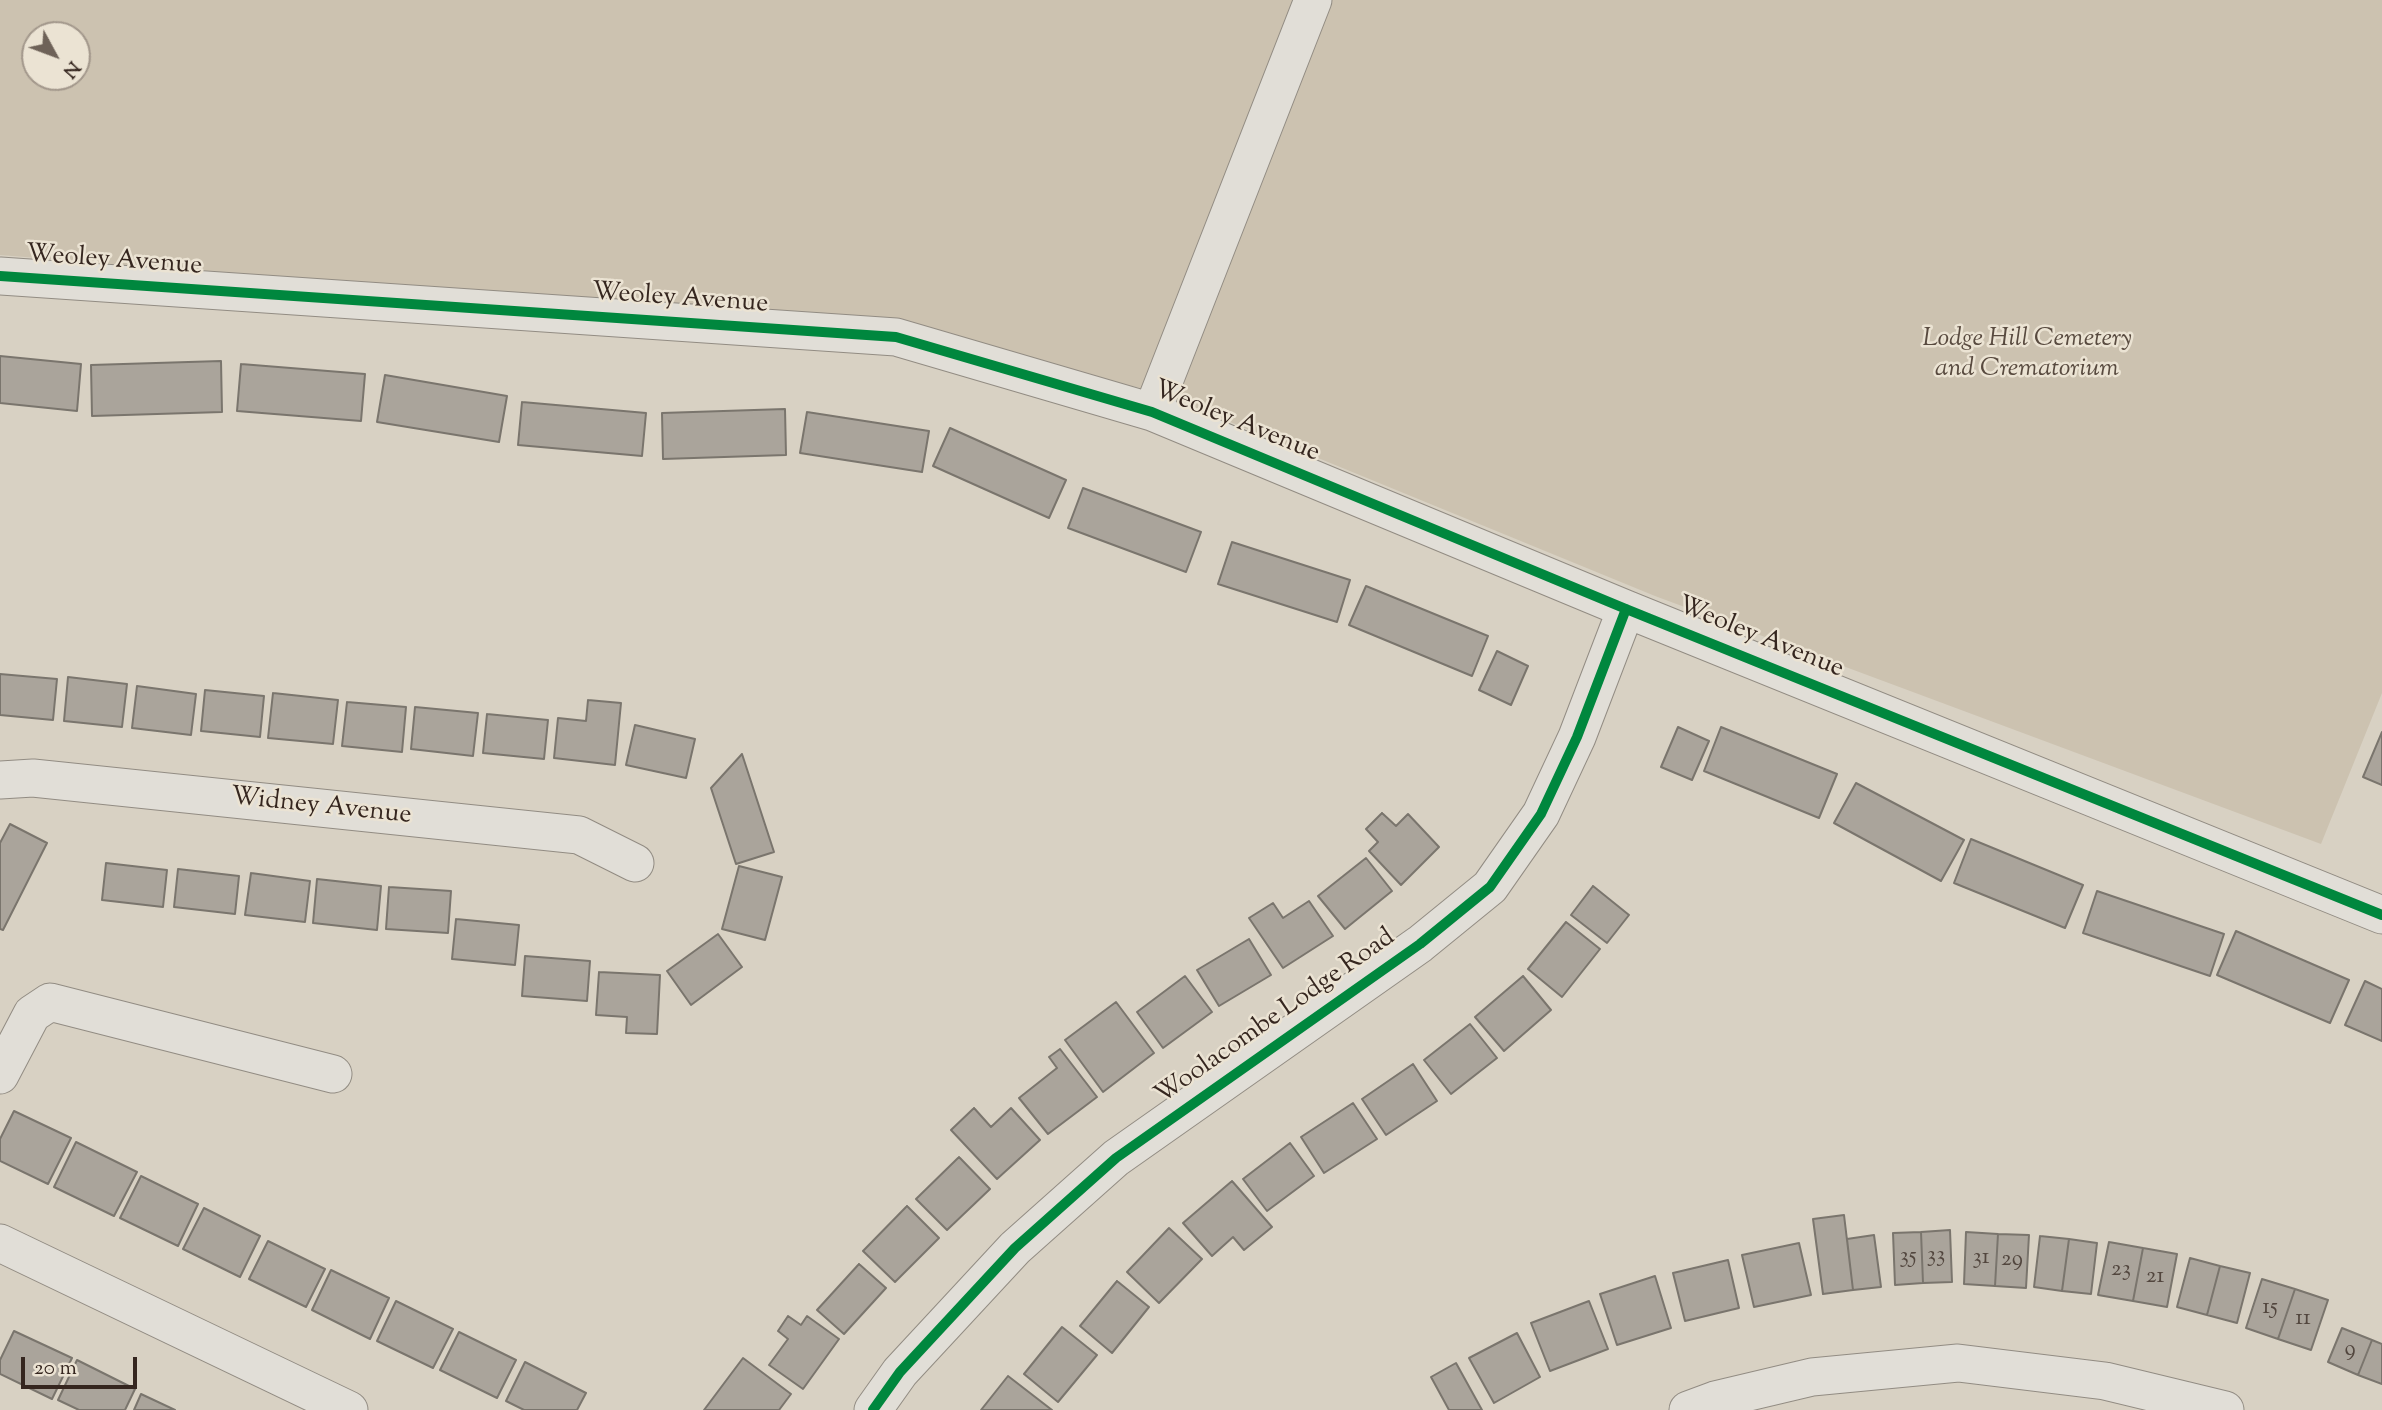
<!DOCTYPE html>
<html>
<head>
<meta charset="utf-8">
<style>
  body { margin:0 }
  #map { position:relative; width:2382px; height:1410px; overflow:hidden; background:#d8d1c3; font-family:"Sorts Mill Goudy",serif }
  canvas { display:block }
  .north { position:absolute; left:21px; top:21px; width:70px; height:70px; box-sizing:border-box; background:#ebe3d3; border:2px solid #a2978b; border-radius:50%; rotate:131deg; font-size:19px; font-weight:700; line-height:28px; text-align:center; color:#35261f }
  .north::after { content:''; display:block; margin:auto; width:24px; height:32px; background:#6e6258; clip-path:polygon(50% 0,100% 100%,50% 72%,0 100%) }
  .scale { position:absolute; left:21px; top:1357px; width:116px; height:32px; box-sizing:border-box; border:4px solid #35261f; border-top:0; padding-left:9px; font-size:21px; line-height:24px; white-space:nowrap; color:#35261f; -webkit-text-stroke:5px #ebe3d3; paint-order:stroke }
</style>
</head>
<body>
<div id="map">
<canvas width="2382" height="1410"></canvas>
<div class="north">N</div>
<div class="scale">20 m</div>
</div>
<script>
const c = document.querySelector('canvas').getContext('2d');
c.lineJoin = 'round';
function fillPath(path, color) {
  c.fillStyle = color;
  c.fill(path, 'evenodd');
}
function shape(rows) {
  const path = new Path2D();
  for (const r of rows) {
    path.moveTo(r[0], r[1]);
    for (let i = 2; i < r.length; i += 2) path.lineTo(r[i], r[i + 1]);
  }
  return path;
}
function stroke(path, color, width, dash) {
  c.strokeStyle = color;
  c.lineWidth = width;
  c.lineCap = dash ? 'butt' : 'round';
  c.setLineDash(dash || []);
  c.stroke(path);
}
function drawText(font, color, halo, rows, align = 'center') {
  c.font = font + ' "Sorts Mill Goudy",serif';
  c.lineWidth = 5;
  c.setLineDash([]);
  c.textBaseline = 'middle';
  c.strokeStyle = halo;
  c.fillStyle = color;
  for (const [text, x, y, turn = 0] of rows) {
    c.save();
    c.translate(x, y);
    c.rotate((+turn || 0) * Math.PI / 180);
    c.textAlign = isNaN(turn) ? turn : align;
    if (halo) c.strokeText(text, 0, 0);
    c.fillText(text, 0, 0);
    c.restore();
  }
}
fillPath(shape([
  [0,0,2382,0,2382,693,2321,844,1655,596,1157,392,882,326,0,255],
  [35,35,77,35,77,77,35,77]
]), '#ccc2b0');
const building = shape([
  [0,356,81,364,77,411,0,403,0,356],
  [221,361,222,412,92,416,91,365,221,361],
  [241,364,365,374,361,421,237,411,241,364],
  [385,375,507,396,499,442,377,422,385,375],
  [522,402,646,413,642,456,518,445,522,402],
  [785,409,786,455,663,459,662,413,785,409],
  [807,412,929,431,922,472,800,453,807,412],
  [950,428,1066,480,1049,518,933,466,950,428],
  [1083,488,1201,532,1186,572,1068,528,1083,488],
  [1232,542,1350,580,1337,622,1218,584,1232,542],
  [1366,586,1488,636,1472,676,1349,625,1366,586],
  [1497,651,1528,666,1511,705,1479,690,1497,651],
  [0,674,57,679,53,720,0,715,0,674],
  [68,677,127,684,122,727,64,721,68,677],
  [137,686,196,694,191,735,132,728,137,686],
  [205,690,264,696,260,737,201,731,205,690],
  [273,693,338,700,333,744,268,738,273,693],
  [588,700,621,703,615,765,554,758,558,718,586,721,588,700],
  [347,702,406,707,402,752,342,746,347,702],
  [415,707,478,713,473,756,411,749,415,707],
  [487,714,548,720,544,759,483,753,487,714],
  [635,725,695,739,686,778,626,765,635,725],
  [1678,727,1709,741,1692,780,1661,767,1678,727],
  [1721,727,1837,774,1819,818,1704,771,1721,727],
  [2382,732,2382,785,2363,777,2382,732],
  [742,754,774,852,736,864,711,788,742,754],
  [1856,783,1964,840,1941,881,1834,823,1856,783],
  [1382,813,1396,826,1408,814,1439,847,1401,885,1369,851,1378,842,1366,829,1382,813],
  [10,824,47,843,3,930,0,929,0,843,10,824],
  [1971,839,2083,885,2065,928,1954,883,1971,839],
  [1366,858,1392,891,1345,929,1318,896,1366,858],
  [106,863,167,870,163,907,102,900,106,863],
  [739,866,782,877,765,940,722,929,739,866],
  [178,869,239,876,235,914,174,907,178,869],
  [251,873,310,881,305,922,245,915,251,873],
  [317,879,381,886,377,930,313,923,317,879],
  [1593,886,1629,915,1607,943,1571,915,1593,886],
  [389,887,451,891,448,933,386,929,389,887],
  [2097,891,2224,934,2210,976,2083,933,2097,891],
  [1309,901,1333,936,1283,968,1249,918,1273,903,1283,918,1309,901],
  [456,919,519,925,515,965,452,959,456,919],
  [1566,922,1600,949,1562,997,1528,969,1566,922],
  [2236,931,2349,980,2330,1023,2217,975,2236,931],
  [718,934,742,967,691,1005,667,971,718,934],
  [1249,939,1271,975,1219,1006,1197,970,1249,939],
  [525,956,590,961,587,1001,522,996,525,956],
  [599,972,660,975,657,1034,626,1033,627,1017,596,1015,599,972],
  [1185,976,1212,1012,1163,1048,1137,1012,1185,976],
  [1523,976,1551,1010,1504,1051,1475,1017,1523,976],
  [2365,981,2382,989,2382,1041,2345,1025,2365,981],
  [1116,1002,1154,1053,1103,1092,1065,1040,1116,1002],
  [1470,1024,1497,1058,1451,1094,1424,1060,1470,1024],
  [1060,1049,1097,1097,1048,1134,1019,1098,1057,1068,1049,1057,1060,1049],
  [1413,1064,1437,1101,1386,1135,1362,1099,1413,1064],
  [1353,1103,1377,1139,1324,1173,1301,1137,1353,1103],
  [974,1108,991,1127,1011,1108,1040,1140,997,1179,951,1130,974,1108],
  [14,1111,71,1138,48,1184,0,1161,0,1139,14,1111],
  [76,1142,137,1172,114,1216,54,1187,76,1142],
  [1290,1143,1314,1176,1267,1211,1243,1179,1290,1143],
  [959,1157,990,1189,947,1230,916,1199,959,1157],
  [141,1176,198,1204,178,1246,120,1218,141,1176],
  [1232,1181,1272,1227,1244,1250,1233,1237,1212,1256,1183,1223,1232,1181],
  [907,1206,939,1238,895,1282,863,1251,907,1206],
  [204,1208,260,1236,240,1277,183,1249,204,1208],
  [1844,1215,1853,1290,1823,1294,1813,1219,1844,1215],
  [1169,1228,1202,1259,1159,1303,1127,1272,1169,1228],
  [1950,1230,1952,1282,1923,1283,1921,1232,1950,1230],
  [1921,1232,1923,1283,1895,1285,1893,1233,1921,1232],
  [1966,1232,1998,1234,1995,1286,1964,1284,1966,1232],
  [1998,1234,2029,1235,2026,1288,1995,1286,1998,1234],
  [1874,1235,1881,1287,1853,1290,1847,1239,1874,1235],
  [2040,1236,2069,1239,2062,1291,2034,1287,2040,1236],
  [2069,1239,2097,1243,2091,1294,2062,1291,2069,1239],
  [268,1241,325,1269,306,1307,249,1279,268,1241],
  [2109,1242,2143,1248,2133,1301,2098,1295,2109,1242],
  [1799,1243,1811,1295,1754,1307,1742,1255,1799,1243],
  [2143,1248,2177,1254,2167,1307,2133,1301,2143,1248],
  [2190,1258,2220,1266,2207,1315,2177,1307,2190,1258],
  [1728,1260,1739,1308,1685,1321,1673,1273,1728,1260],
  [859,1264,886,1288,844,1334,817,1310,859,1264],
  [2220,1266,2250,1273,2237,1323,2207,1315,2220,1266],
  [331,1270,389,1298,370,1339,312,1310,331,1270],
  [1655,1276,1671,1328,1617,1345,1600,1294,1655,1276],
  [2262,1279,2295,1289,2278,1339,2246,1328,2262,1279],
  [1117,1281,1149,1307,1112,1353,1080,1326,1117,1281],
  [2295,1289,2328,1300,2311,1350,2278,1339,2295,1289],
  [396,1301,453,1329,433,1368,377,1341,396,1301],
  [1589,1301,1608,1349,1550,1371,1531,1323,1589,1301],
  [788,1316,801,1325,807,1316,839,1339,803,1389,769,1365,788,1339,778,1331,788,1316],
  [1062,1327,1097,1355,1058,1402,1024,1374,1062,1327],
  [2342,1328,2372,1340,2358,1375,2328,1362,2342,1328],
  [14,1331,72,1358,52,1399,0,1374,0,1360,14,1331],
  [459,1332,516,1360,497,1398,440,1370,459,1332],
  [1517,1333,1540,1377,1494,1403,1469,1358,1517,1333],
  [2372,1340,2382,1344,2382,1384,2358,1375,2372,1340],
  [743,1358,791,1394,779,1410,704,1410,743,1358],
  [77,1360,135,1389,125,1410,79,1410,58,1400,77,1360],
  [525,1362,586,1393,577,1410,524,1410,506,1401,525,1362],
  [1456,1363,1482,1410,1449,1410,1431,1377,1456,1363],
  [1008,1376,1052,1410,981,1410,1008,1376],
  [141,1394,175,1410,134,1410,141,1394]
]);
fillPath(building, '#aaa49b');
stroke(building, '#7a756d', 2);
const minor = shape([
  [0,276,896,337,1152,412,1626,609,2382,915],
  [1152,412,1313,0],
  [0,780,33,778,579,835,635,863],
  [0,1075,32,1014,50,1002,333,1074],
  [0,1243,349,1410],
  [873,1410,900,1372,1015,1248,1116,1158,1420,944,1490,887,1541,814,1577,737,1626,609],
  [1688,1410,1715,1400,1812,1377,1958,1363,2105,1381,2225,1410]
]);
stroke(minor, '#928c83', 39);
stroke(minor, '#e1ded7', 37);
stroke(shape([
  [0,276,896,337,1152,412,1626,609,2382,915],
  [873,1410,900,1372,1015,1248,1116,1158,1420,944,1490,887,1541,814,1577,737,1626,609]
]), '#00873e', 10);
drawText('23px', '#52463e', null, [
  ["33",1936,1257],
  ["35",1908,1258],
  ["31",1981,1259],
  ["29",2012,1261],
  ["23",2121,1271],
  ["21",2155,1278],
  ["15",2270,1309],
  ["11",2303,1320],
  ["9",2350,1351]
]);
drawText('26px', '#35261f', '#ebe3d3', [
  ["Weoley Avenue",114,262,4],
  ["Weoley Avenue",680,300,4],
  ["Weoley Avenue",1236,423,22],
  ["Weoley Avenue",1760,639,22],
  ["Widney Avenue",321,808,6],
  ["Woolacombe Lodge Road",1276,1018,-35]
]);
drawText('italic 26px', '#584a3f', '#ebe3d3', [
  ["Lodge Hill Cemetery",2027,341],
  ["and Crematorium",2027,371]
]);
</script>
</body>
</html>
